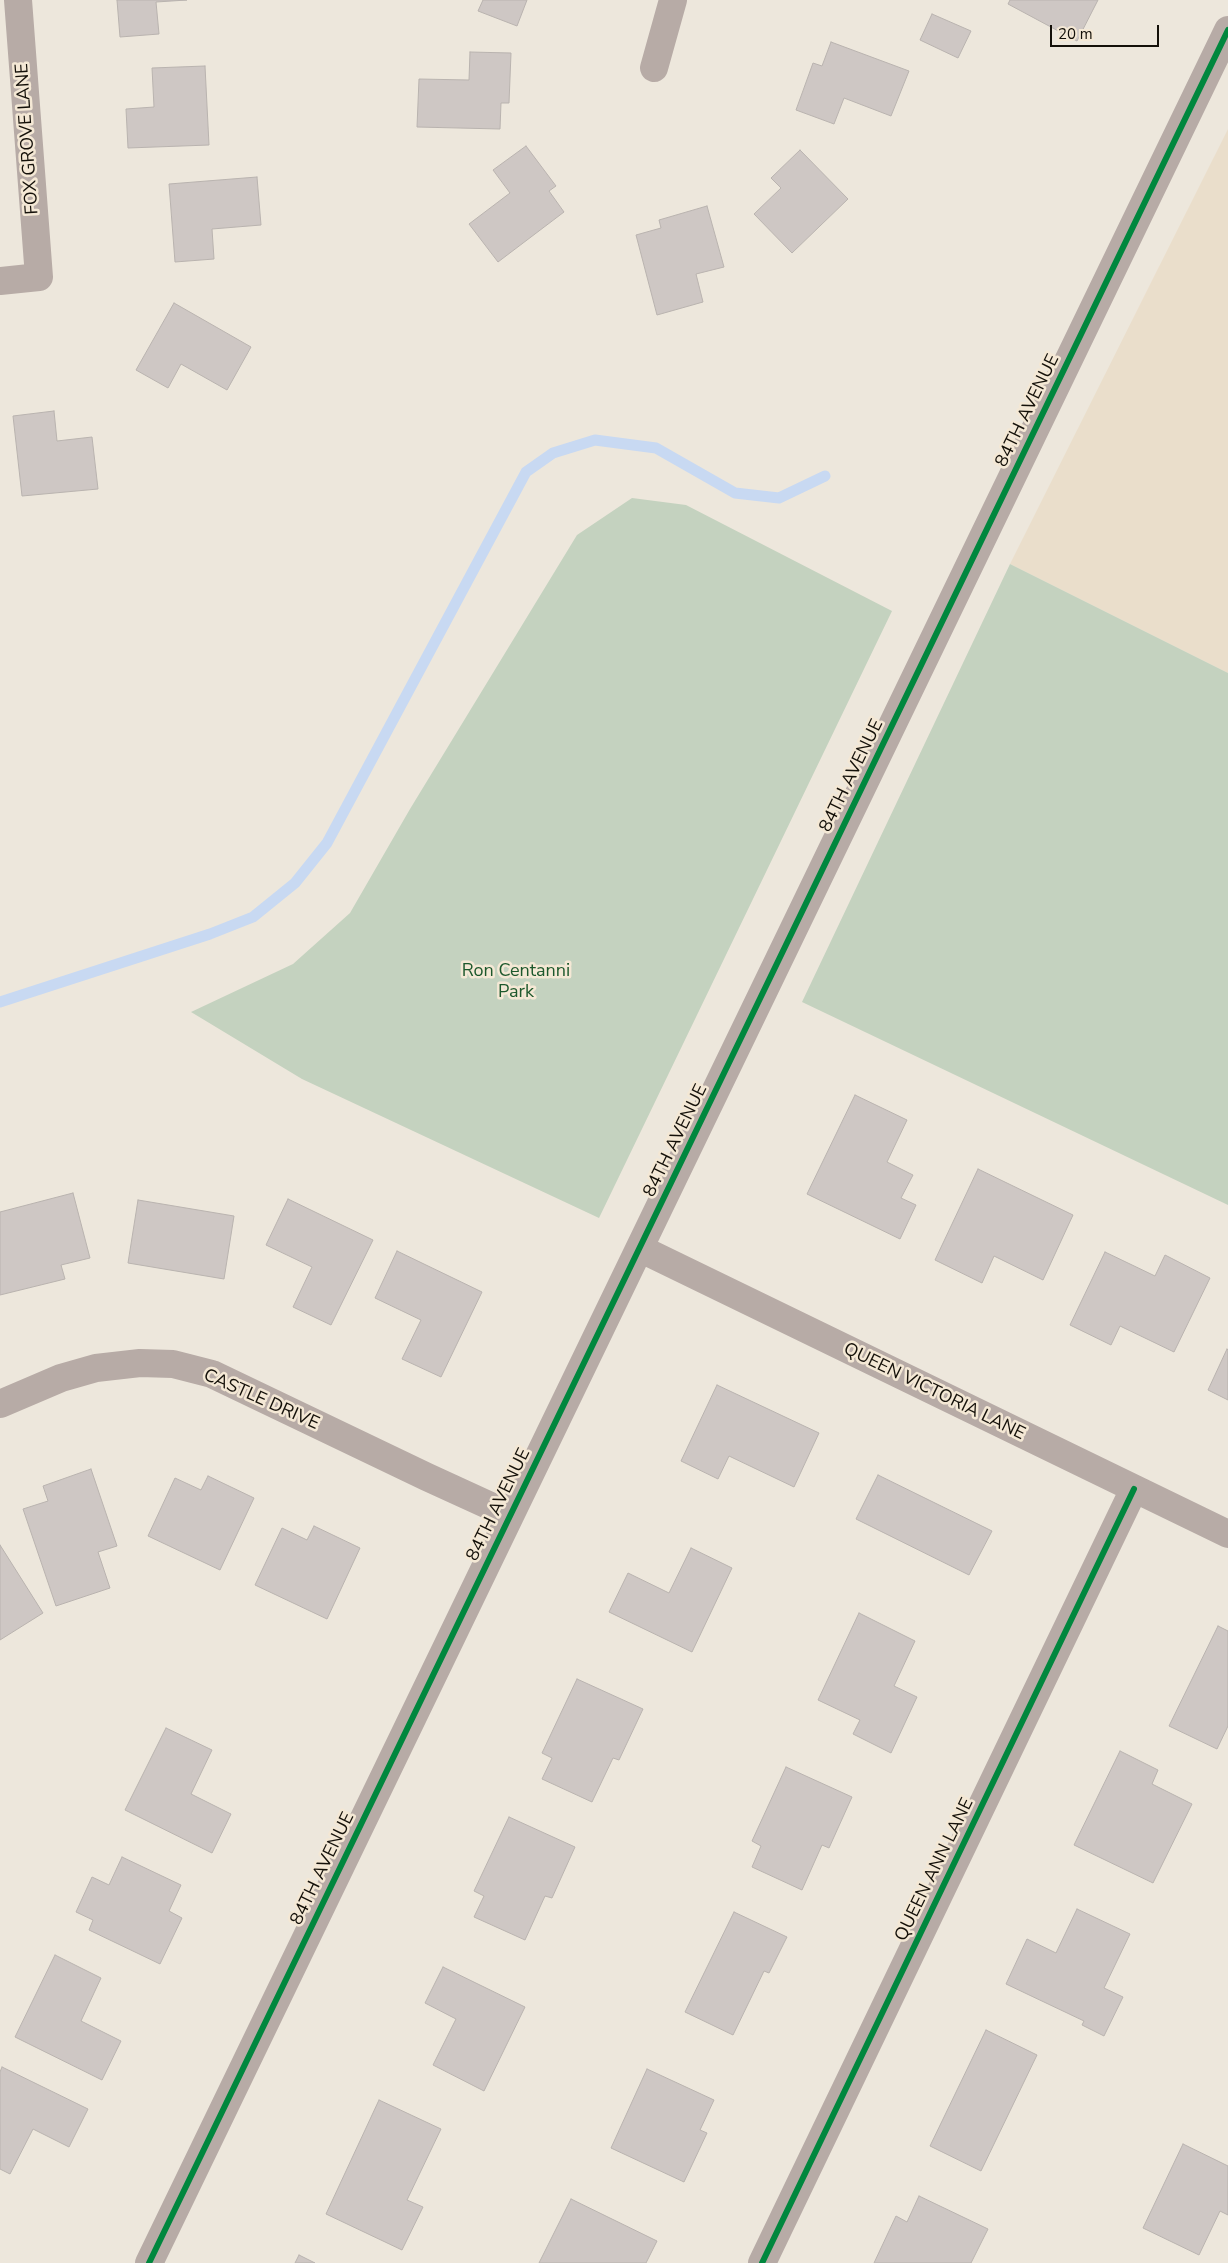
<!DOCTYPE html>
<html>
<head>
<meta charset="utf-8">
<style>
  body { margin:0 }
  #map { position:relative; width:1228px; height:2263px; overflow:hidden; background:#ede7dc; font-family:"Nunito Sans",sans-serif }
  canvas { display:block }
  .scale { position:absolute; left:1050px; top:25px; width:109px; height:22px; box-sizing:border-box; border:2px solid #141009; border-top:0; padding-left:6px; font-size:15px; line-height:18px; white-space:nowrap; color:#141009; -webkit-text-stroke:4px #f4e8d5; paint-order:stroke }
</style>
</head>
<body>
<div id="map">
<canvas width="1228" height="2263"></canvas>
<div class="scale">20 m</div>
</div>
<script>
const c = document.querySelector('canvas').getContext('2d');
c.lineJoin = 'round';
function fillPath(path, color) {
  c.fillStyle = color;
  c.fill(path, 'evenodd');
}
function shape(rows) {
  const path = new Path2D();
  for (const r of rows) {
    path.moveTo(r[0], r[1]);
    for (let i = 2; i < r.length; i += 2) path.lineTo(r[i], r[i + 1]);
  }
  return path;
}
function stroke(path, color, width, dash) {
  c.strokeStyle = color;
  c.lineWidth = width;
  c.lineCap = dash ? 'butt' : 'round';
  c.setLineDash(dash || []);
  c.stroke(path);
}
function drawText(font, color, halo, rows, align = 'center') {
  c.font = font + ' "Nunito Sans",sans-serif';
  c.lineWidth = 5;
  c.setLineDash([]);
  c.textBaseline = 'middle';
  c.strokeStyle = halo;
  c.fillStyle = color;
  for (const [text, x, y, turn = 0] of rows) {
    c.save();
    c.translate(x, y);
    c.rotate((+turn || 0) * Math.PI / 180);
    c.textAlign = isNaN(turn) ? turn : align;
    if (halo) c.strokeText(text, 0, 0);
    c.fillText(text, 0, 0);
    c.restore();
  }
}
fillPath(shape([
  [1228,129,1228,673,1010,564]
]), '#eadecb');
fillPath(shape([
  [632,498,686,505,892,611,599,1218,302,1079,191,1012,293,964,350,913,410,809,577,535],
  [1010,564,1228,673,1228,1205,802,1002]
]), '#c4d2bf');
stroke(shape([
  [0,1002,210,934,253,917,295,883,327,843,526,472,553,453,595,440,656,448,735,493,779,498,825,476]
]), '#c8d9f2', 11);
const building = shape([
  [117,0,187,0,156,2,159,34,120,37,117,0],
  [483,0,527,0,517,26,478,11,483,0],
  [1010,0,1098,0,1077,41,1008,4,1010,0],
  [932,14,971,31,958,58,920,40,932,14],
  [831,42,909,71,891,116,844,98,834,124,796,110,813,63,822,66,831,42],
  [470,52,511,53,509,103,501,103,500,129,417,127,419,79,469,80,470,52],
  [205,66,209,145,128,148,126,109,154,107,152,68,205,66],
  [526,146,556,186,549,191,564,212,498,262,469,224,510,193,493,170,526,146],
  [800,150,848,199,792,253,754,214,781,188,771,178,800,150],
  [257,177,261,225,212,229,214,259,175,262,169,184,257,177],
  [707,206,724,267,696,274,703,302,657,315,636,235,661,228,659,220,707,206],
  [174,303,251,347,227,390,181,364,168,388,136,370,174,303],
  [54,411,57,441,92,437,98,489,22,496,13,416,54,411],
  [855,1095,907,1120,887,1162,913,1175,901,1198,916,1205,900,1239,807,1194,855,1095],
  [978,1169,1073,1215,1043,1280,994,1256,982,1283,935,1260,978,1169],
  [73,1193,90,1258,61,1265,65,1279,0,1295,0,1212,73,1193],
  [288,1199,373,1240,331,1325,293,1307,312,1267,266,1245,288,1199],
  [138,1200,234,1216,224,1279,128,1263,138,1200],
  [397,1251,482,1292,441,1377,402,1359,421,1320,375,1298,397,1251],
  [1105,1252,1155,1276,1165,1255,1210,1278,1174,1352,1120,1326,1111,1345,1070,1325,1105,1252],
  [1227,1349,1228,1350,1228,1400,1208,1390,1227,1349],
  [717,1385,819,1433,794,1487,729,1456,718,1479,681,1461,717,1385],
  [91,1469,117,1546,98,1552,110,1588,56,1606,23,1509,48,1501,43,1486,91,1469],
  [878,1475,992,1531,969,1575,856,1519,878,1475],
  [208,1476,254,1498,220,1570,148,1536,175,1478,201,1490,208,1476],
  [314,1526,360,1548,327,1619,255,1585,282,1528,307,1540,314,1526],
  [0,1545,43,1613,0,1640,0,1545],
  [691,1548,732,1568,692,1652,609,1612,628,1573,669,1593,691,1548],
  [859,1613,915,1641,894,1686,917,1697,891,1753,853,1734,860,1720,818,1700,859,1613],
  [1218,1626,1228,1631,1228,1726,1217,1749,1169,1726,1218,1626],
  [577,1679,643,1709,619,1760,613,1758,592,1802,542,1779,552,1758,542,1753,577,1679],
  [166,1728,212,1750,191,1794,231,1814,212,1853,125,1810,166,1728],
  [1120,1751,1158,1770,1152,1784,1192,1804,1153,1883,1074,1845,1120,1751],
  [786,1767,852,1797,829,1848,822,1845,802,1890,752,1867,761,1846,752,1841,786,1767],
  [509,1817,575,1847,552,1898,545,1896,525,1940,474,1917,484,1896,474,1891,509,1817],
  [122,1857,181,1885,169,1911,182,1918,160,1964,89,1930,93,1920,76,1912,92,1877,109,1885,122,1857],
  [1077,1909,1130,1934,1104,1988,1123,1997,1104,2036,1082,2025,1084,2021,1006,1984,1027,1939,1056,1953,1077,1909],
  [734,1912,787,1937,769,1973,764,1971,733,2035,685,2012,734,1912],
  [55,1955,101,1978,81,2021,121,2041,102,2080,15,2037,55,1955],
  [443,1967,525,2007,484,2091,433,2065,456,2019,425,2003,443,1967],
  [986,2030,1037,2055,981,2171,930,2146,986,2030],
  [2,2067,88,2109,69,2147,33,2129,10,2174,0,2169,0,2072,2,2067],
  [647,2069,714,2100,700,2130,707,2133,684,2182,611,2148,647,2069],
  [379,2100,441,2129,407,2200,423,2207,402,2250,326,2214,379,2100],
  [1183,2144,1228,2166,1228,2215,1220,2211,1199,2255,1143,2228,1183,2144],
  [919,2196,988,2229,971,2263,874,2263,896,2216,907,2222,919,2196],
  [571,2199,657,2241,646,2263,539,2263,571,2199],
  [299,2255,315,2263,295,2263,299,2255]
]);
fillPath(building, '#cec7c4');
stroke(building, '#b9b3af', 1);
stroke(shape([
  [654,68,673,0],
  [0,281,39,277,18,0],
  [641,1249,1228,1534],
  [0,1404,61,1378,96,1368,140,1363,173,1364,212,1374,427,1477,510,1515],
  [149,2263,1228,30],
  [762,2263,1134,1489]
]), '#b7aba6', 28);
stroke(shape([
  [149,2263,1228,30],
  [762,2263,1134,1489]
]), '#00873e', 6);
drawText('18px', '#141009', '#f4e8d5', [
  ["FOX GROVE LANE",28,139,-94],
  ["84TH AVENUE",1028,411,-64],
  ["84TH AVENUE",852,776,-64],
  ["84TH AVENUE",676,1141,-64],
  ["QUEEN VICTORIA LANE",934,1392,26],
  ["CASTLE DRIVE",261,1400,24],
  ["84TH AVENUE",499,1505,-64],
  ["84TH AVENUE",323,1869,-64],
  ["QUEEN ANN LANE",935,1870,-64]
]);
drawText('18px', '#1d582c', '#f4e8d5', [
  ["Ron Centanni",516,972],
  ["Park",516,993]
]);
</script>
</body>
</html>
